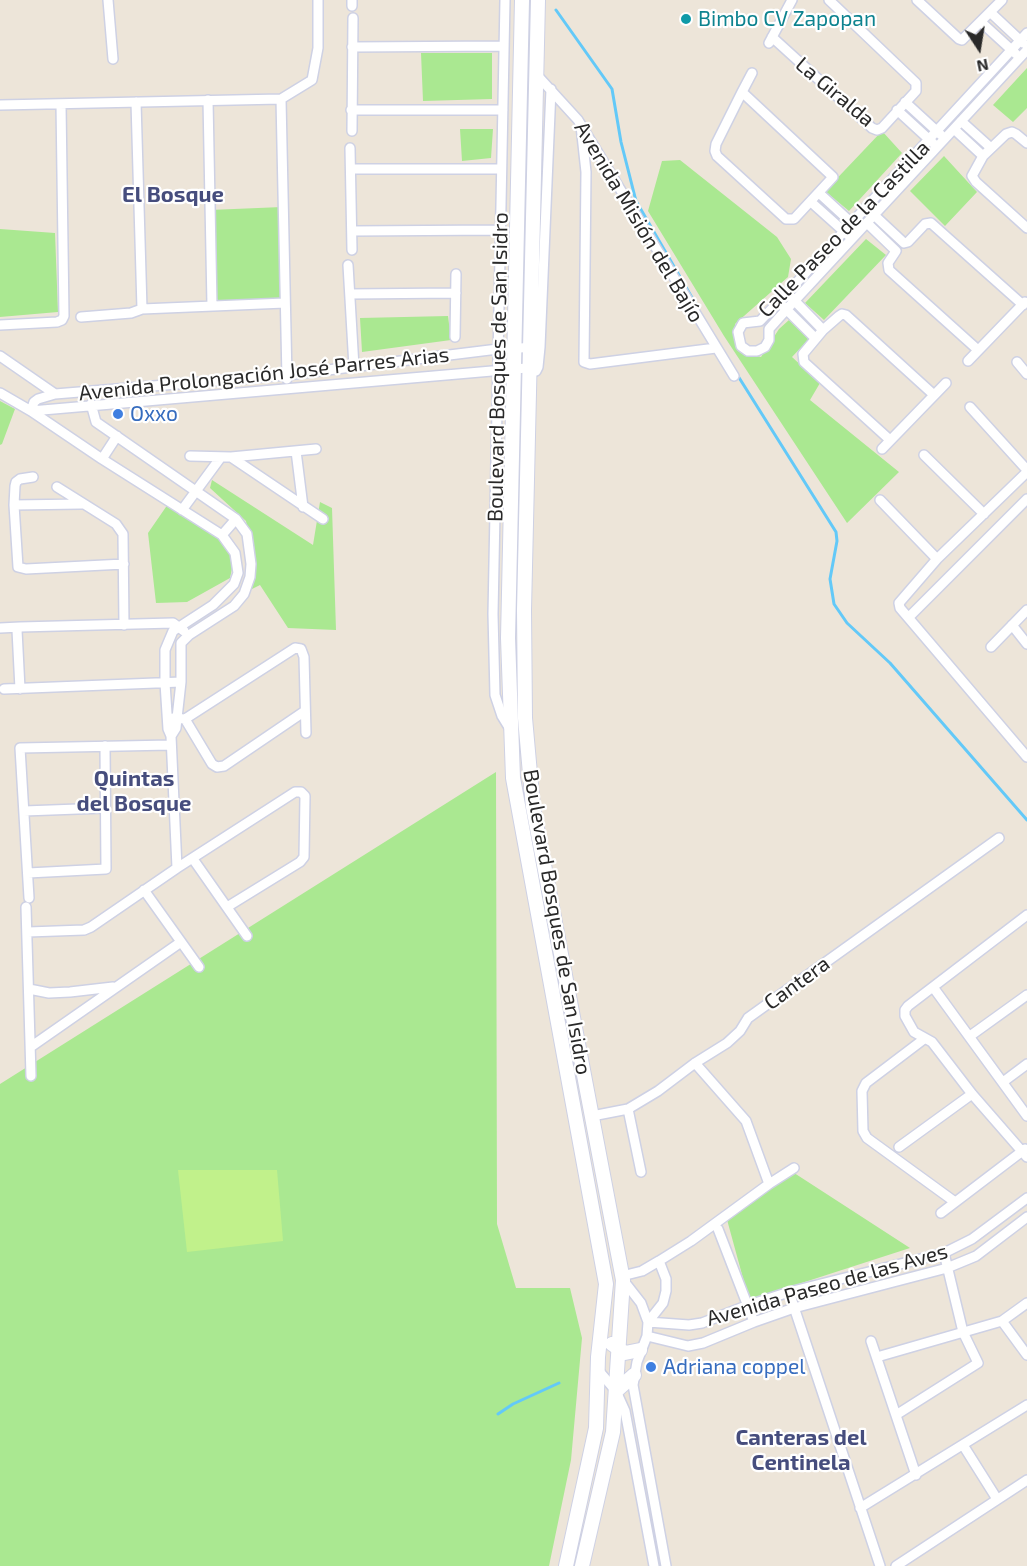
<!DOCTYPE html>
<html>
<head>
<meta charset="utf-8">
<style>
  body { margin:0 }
  #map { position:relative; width:1027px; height:1566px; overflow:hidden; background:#ede5d9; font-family:"Exo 2",sans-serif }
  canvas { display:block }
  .north { position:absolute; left:949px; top:18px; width:60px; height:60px; -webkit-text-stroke:4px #fff; paint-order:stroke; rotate:168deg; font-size:16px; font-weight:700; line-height:24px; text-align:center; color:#292929 }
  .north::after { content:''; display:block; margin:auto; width:21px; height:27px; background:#292929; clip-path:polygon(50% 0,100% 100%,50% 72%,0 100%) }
</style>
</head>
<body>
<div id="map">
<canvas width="1027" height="1566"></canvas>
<div class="north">N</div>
</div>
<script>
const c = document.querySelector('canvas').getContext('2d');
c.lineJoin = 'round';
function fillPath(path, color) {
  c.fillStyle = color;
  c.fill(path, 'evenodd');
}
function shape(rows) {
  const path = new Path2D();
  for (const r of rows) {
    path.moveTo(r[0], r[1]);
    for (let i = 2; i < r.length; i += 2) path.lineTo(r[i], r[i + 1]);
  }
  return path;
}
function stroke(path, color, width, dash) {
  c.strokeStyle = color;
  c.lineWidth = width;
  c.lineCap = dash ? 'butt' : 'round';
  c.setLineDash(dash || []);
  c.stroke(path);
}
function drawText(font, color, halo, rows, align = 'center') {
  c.font = font + ' "Exo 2",sans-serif';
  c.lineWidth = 4.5;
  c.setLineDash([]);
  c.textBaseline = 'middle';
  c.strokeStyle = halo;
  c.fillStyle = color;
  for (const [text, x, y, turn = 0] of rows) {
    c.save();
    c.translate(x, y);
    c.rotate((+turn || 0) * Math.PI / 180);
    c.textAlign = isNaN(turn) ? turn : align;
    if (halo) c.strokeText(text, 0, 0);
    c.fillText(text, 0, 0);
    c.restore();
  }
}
fillPath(shape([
  [421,53,492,53,492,99,423,101],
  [1027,68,1027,108,1013,122,993,105],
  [460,129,493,129,491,158,462,161],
  [882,131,902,153,849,211,825,191],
  [944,156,977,192,945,226,910,191],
  [680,160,777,237,791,259,788,277,735,324,738,351,761,357,779,329,789,320,809,339,792,357,820,383,810,400,899,472,847,523,724,336,648,211,662,161],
  [282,207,283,299,212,304,210,210],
  [0,229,55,233,58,312,0,317],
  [866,239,886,255,824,320,805,303],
  [448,316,451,340,362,352,360,318],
  [0,401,15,409,2,444,0,445],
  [212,480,313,545,320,502,332,508,336,630,288,628,260,585,250,590,252,554,246,521,210,488],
  [168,504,226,541,234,559,230,578,187,602,156,603,148,533],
  [496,772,497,1224,516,1288,570,1288,582,1338,571,1460,549,1566,0,1566,0,1084],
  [788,1169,910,1248,749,1300,726,1216]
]), '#aae891');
fillPath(shape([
  [178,1170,277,1170,283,1241,187,1252]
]), '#c1f18b');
stroke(shape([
  [556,10,612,89,621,142,636,201,698,308],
  [738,376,836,532,837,541,830,579,834,604,847,623,890,663,1027,820],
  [498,1414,513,1404,559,1383]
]), '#63c9f8', 3);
const street = shape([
  [108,0,113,59],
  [505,0,493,614,495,695,502,716,510,729],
  [917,0,959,39,962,40,1002,0],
  [352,6,352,0],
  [990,12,1023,43],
  [981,22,1016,54],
  [1027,33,787,293,760,321,743,323,738,332,741,346,748,351,757,351,765,347,769,340,769,329,786,310,1027,50],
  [772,37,872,128,877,130,882,128,916,91,916,83,829,0],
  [769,43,792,0],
  [352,47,504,46],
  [536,74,578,120,734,376],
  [742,92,833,177,794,219,786,219,717,156,715,151,716,144,742,92,752,73],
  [281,99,287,379],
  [208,100,212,306],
  [136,102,142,309],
  [905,102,941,135],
  [0,105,281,99,312,80,318,48,318,0],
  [351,110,503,110],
  [897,110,933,143],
  [961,121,991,148],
  [581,126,586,172,584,362,590,364,716,348],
  [954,129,983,156],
  [352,131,353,18],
  [1027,143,1016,134,1012,132,1006,134,983,156,972,176,976,182,1027,228],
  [350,148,352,250],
  [352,169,501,169],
  [819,193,856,227],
  [811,202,849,236],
  [874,215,904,243,908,242,925,224,931,223,1023,305],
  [867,223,896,251,888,263,889,270,978,350],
  [352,231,500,230],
  [348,265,354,367],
  [350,294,456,293],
  [791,297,823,330],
  [783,306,815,338],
  [81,317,131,313,142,309,285,303],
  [0,325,57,322,62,320,64,316,61,104],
  [455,337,456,274],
  [0,356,55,394],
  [968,361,1025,302],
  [1017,362,1027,374],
  [536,371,538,367,540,347,551,89],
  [0,393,31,411,102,459,222,535,235,553,238,573,234,584,213,605,173,631,165,650,165,683,168,729,171,736,177,868],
  [91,404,96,422,236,519,247,534,251,564,250,577,244,594,234,606,189,635,181,643,181,682,177,718,176,728,171,736],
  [970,407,1027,470],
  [31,411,34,402,38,399,55,394,287,375,498,349,540,347],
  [31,411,538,367],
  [890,440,804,362,803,354,823,330,839,316,842,314,846,315,934,395],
  [882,449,946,383],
  [296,451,303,507],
  [924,455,984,514],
  [190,456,231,457,316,449],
  [231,457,323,519],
  [102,459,117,436],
  [1027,472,937,559,899,603,900,608,1027,757],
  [33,477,20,479,16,482,15,486,14,505,18,567,26,569,124,564],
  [57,487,116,524,123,534,124,625],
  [880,500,937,559],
  [14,505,81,504],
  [182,510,221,457],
  [222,535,236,519],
  [909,617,1027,499],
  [1012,625,1027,644],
  [0,628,20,627],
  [991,647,1027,610],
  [4,689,181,682],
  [20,689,17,630,20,627,173,623,184,631],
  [173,718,185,719,295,648,301,649,304,657,306,733],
  [185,719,212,764,217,767,224,766,305,711],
  [24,811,105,808],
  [193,859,247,936],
  [28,873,106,869,105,746],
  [144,890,199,967],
  [29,898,20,748,171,745],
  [26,907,31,1076],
  [1027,915,908,1006,905,1010,905,1016,914,1032,932,1042,972,1094,1027,1157],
  [28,932,84,930,91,927,177,868,295,792,301,792,305,796,304,857,300,862,227,907],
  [933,987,1027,1116],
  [29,989,49,993,70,992,113,987],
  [970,1036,1027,995],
  [924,1039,866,1083,862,1091,863,1131,867,1138,955,1202],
  [32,1046,181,942],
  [695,1063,746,1121,769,1184],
  [1003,1082,1027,1064],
  [628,1109,641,1172],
  [592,1116,628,1109,658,1091,695,1063,727,1043,740,1031,748,1018,999,838],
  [899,1147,972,1094],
  [941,1213,1025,1149],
  [718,1229,754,1322],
  [622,1276,642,1271,659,1261,691,1241,769,1184,794,1168],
  [623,1280,641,1303,648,1322,647,1336,637,1362,633,1385,666,1566],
  [789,1292,880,1566],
  [1002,1321,1027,1355],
  [648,1322,689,1325,702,1323,746,1306,789,1292,944,1253,972,1239,1027,1198],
  [648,1322,663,1303,666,1291,666,1279,659,1261],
  [647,1336,688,1346,703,1343,754,1322,794,1308,947,1268,976,1256,1027,1217],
  [871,1341,916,1475],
  [877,1357,1002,1321,1027,1303],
  [598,1370,616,1391,625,1411,654,1566],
  [896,1415,978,1363,963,1332,944,1253],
  [963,1445,997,1499],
  [860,1508,1027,1405],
  [896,1566,1027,1480]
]);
const secondary = shape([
  [522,0,508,638,513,778,606,1284,598,1357,596,1428,566,1566],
  [538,0,524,610,525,718,533,807,623,1280,613,1432,582,1566],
  [612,1344,625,1353,640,1350],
  [616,1391,634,1375]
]);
stroke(street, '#ced1e4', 12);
stroke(secondary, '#ced1e4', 16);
stroke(street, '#fff', 9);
stroke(secondary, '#fff', 14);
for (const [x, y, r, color] of [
  [686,19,6,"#0f9aa8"],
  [118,414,6,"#3f7fe0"],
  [651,1367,6,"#3f7fe0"]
]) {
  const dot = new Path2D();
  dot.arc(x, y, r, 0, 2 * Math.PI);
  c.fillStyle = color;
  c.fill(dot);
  stroke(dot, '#fff', 2);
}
drawText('21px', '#0d838f', '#fff', [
  ["Bimbo CV Zapopan",698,19]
], 'left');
drawText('21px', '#292929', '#fff', [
  ["La Giralda",835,92,40],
  ["Avenida Misión del Bajío",639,222,59],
  ["Calle Paseo de la Castilla",844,229,-46],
  ["Boulevard Bosques de San Isidro",498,367,-89],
  ["Avenida Prolongación José Parres Arias",264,374,-6],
  ["Boulevard Bosques de San Isidro",557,922,80],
  ["Cantera",797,983,-36],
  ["Avenida Paseo de las Aves",827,1285,-16]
]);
drawText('21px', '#366cbe', '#fff', [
  ["Oxxo",130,414],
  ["Adriana coppel",663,1367]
], 'left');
drawText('bold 22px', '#464d7d', '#fff', [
  ["El Bosque",173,195],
  ["Quintas",134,779],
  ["del Bosque",134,804],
  ["Canteras del",801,1438],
  ["Centinela",801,1463]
]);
</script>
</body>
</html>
